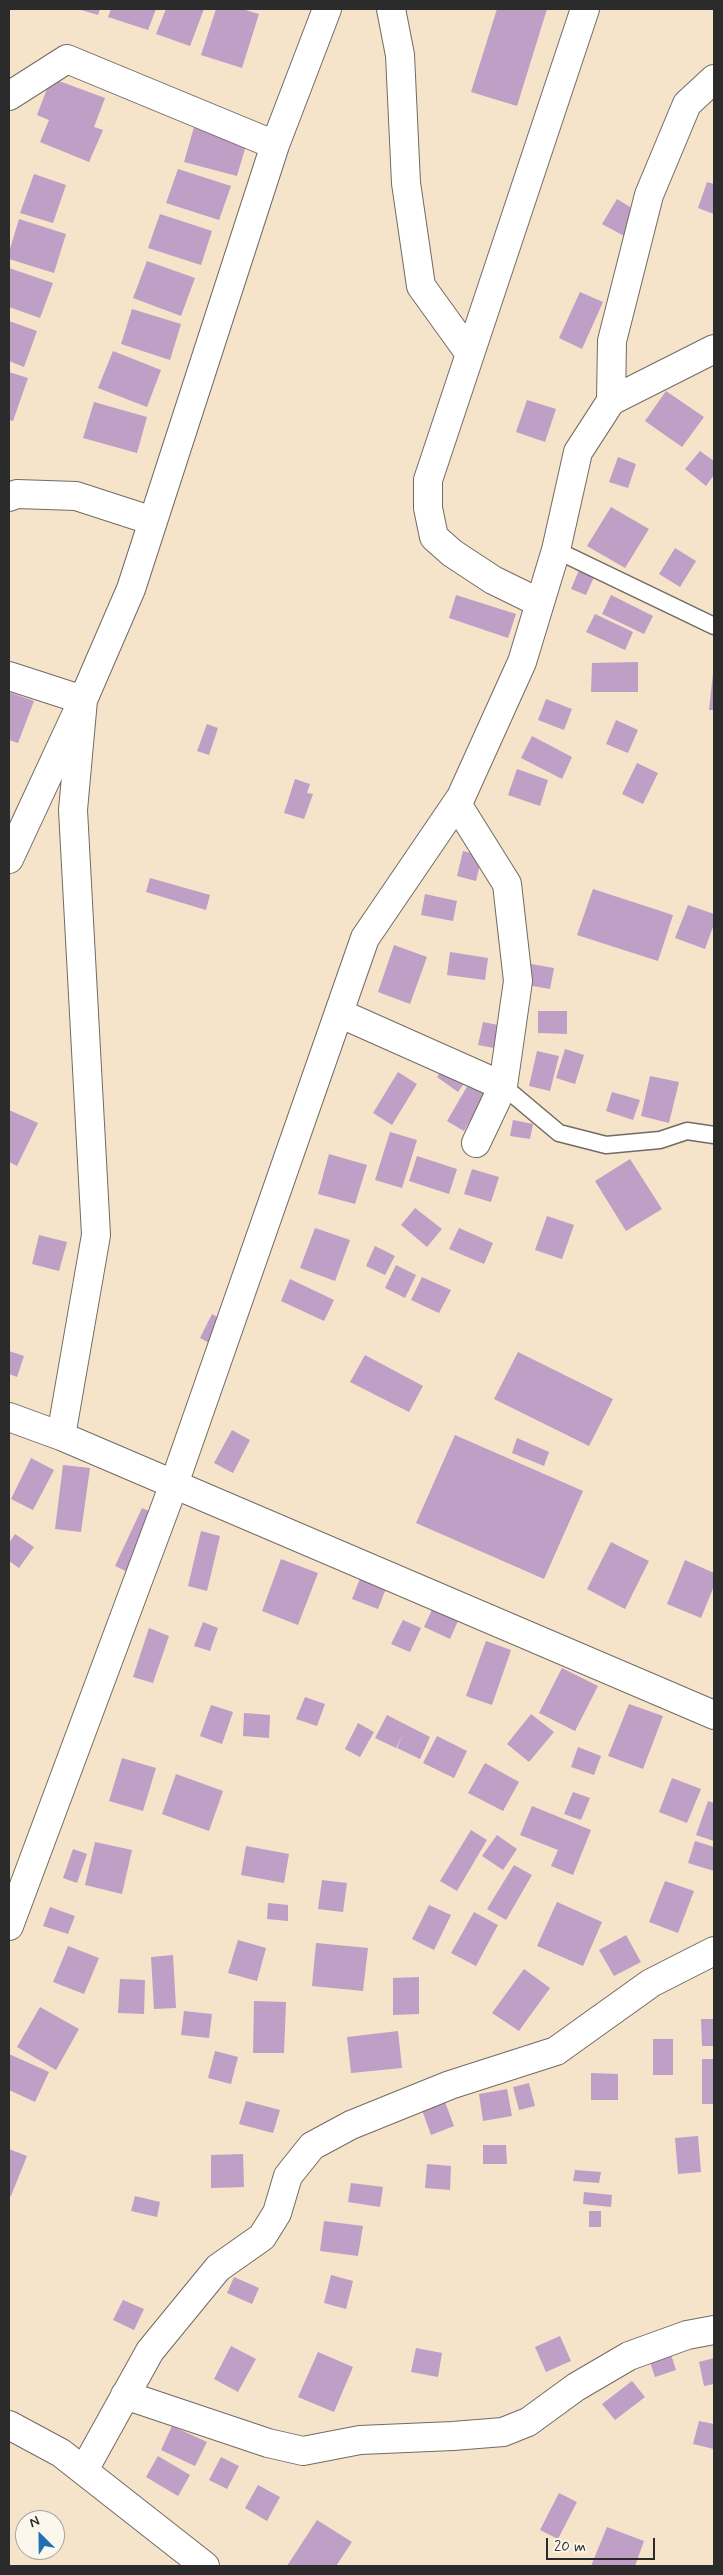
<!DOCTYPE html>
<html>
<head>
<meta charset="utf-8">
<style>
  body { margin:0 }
  #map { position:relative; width:723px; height:2575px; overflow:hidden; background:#f5e3ca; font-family:Mynerve,sans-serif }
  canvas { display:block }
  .frame { position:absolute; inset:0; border:10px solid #2b2b2b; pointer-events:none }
  .north { position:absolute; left:15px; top:2510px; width:50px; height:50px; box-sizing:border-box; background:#fbf7ec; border:1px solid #a8a59f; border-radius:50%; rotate:337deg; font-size:14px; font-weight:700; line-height:20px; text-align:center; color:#2b2b2b }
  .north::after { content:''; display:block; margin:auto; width:18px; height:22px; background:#1f6fb2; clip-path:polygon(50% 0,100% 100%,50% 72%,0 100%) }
  .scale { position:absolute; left:546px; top:2538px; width:109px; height:22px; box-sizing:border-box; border:2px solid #2b2b2b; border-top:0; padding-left:6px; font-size:15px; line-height:18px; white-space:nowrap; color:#2b2b2b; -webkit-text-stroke:4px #fbf7ec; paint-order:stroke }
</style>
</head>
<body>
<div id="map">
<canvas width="723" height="2575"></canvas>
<div class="frame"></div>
<div class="north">N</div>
<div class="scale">20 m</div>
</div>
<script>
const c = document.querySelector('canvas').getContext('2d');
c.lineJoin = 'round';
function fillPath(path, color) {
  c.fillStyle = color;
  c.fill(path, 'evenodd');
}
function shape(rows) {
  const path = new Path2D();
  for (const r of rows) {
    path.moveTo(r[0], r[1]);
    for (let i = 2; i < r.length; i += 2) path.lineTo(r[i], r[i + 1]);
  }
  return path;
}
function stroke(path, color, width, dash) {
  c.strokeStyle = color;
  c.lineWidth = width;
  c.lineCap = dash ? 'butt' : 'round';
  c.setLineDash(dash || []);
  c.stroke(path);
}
fillPath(shape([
  [78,9,100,9,98,15],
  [111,9,156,9,148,30,108,17],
  [166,9,204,9,190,46,156,34],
  [216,9,242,9,259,14,242,68,201,55],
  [497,9,547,9,517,106,471,92],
  [51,78,105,98,94,127,103,130,89,162,40,142,49,120,37,115],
  [194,127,247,142,237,176,184,162],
  [178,169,231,186,219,220,166,203],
  [34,174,66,185,53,223,20,213],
  [707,182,714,184,714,214,698,208],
  [617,199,640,213,626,237,602,224],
  [160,214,212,231,201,265,148,248],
  [19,219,66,234,54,273,9,259,9,252],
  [147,261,195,278,181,316,133,298],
  [9,268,53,283,40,318,9,307],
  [580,292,603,302,582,349,559,338],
  [132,309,181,324,170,360,121,344],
  [9,321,37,331,24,367,9,361],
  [113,351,161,370,147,407,98,388],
  [9,372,28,378,13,421,9,420],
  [666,391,704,417,682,447,645,421],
  [527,400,556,409,545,442,516,432],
  [94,402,147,417,137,453,83,438],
  [700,451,714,461,714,475,706,486,685,469],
  [618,457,636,464,628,488,609,482],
  [611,507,649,529,625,568,587,546],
  [675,548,696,561,680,587,659,574],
  [579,570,594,577,586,595,571,589],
  [456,595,516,614,508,638,449,618],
  [611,595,653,616,644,634,602,614],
  [595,614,633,632,625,650,586,632],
  [638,662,638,692,591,692,592,663],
  [713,674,714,674,714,710,709,710],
  [9,692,34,701,18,743,9,740],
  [546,699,572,709,564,730,538,720],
  [616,720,638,730,628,753,606,744],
  [207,724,218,728,209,755,197,751],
  [532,736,572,757,562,779,521,758],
  [637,763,658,773,643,804,622,794],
  [517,769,548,780,540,806,508,795],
  [295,779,310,784,307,793,313,794,304,819,284,813],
  [463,851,482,856,476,881,457,876],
  [150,878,210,895,206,910,146,892],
  [593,889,673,915,658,961,577,935],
  [425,894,457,901,453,921,421,915],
  [688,905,714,914,714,924,705,949,675,938],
  [394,945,427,957,410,1004,378,992],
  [450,952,488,958,485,980,447,975],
  [531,964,554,968,550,989,527,985],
  [538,1011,567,1011,567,1034,538,1033],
  [483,1022,503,1026,499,1049,478,1045],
  [565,1049,584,1055,575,1084,556,1078],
  [537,1051,559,1056,550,1091,529,1086],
  [447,1063,468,1078,458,1092,437,1077],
  [398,1072,417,1084,392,1125,373,1113],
  [650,1076,679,1082,669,1123,641,1116],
  [472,1078,489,1088,464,1131,447,1121],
  [612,1092,640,1100,633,1120,606,1111],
  [9,1110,38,1123,17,1166,9,1162],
  [513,1120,533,1124,530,1139,510,1136],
  [390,1132,417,1140,402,1188,375,1180],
  [329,1154,367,1165,355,1204,318,1194],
  [417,1156,457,1169,449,1194,409,1181],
  [630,1159,662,1209,626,1231,595,1181],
  [472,1169,499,1177,491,1202,464,1194],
  [415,1208,442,1229,427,1247,401,1225],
  [547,1216,574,1225,562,1259,535,1250],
  [315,1228,350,1240,335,1281,300,1268],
  [459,1228,493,1243,484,1264,449,1249],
  [39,1235,67,1242,59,1271,32,1264],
  [375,1246,395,1256,385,1275,366,1266],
  [396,1265,416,1275,405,1298,385,1288],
  [422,1277,451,1290,439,1313,411,1300],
  [290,1279,334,1300,324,1321,281,1301],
  [212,1314,228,1323,215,1346,200,1338],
  [9,1351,24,1356,17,1377,9,1374],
  [518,1352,613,1399,589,1446,494,1399],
  [365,1355,423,1386,409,1412,350,1382],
  [232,1430,250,1440,233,1473,214,1463],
  [455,1435,583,1491,544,1579,416,1523],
  [517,1438,549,1452,544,1466,512,1453],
  [31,1458,54,1470,33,1510,11,1499],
  [63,1465,90,1468,81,1532,55,1529],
  [142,1508,158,1515,130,1573,115,1566],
  [201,1531,220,1536,207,1591,188,1586],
  [15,1534,34,1547,19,1568,9,1561,9,1543],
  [611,1542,649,1561,625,1609,587,1589],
  [281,1559,318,1573,298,1625,262,1611],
  [685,1560,714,1573,714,1586,701,1618,667,1604],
  [361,1576,387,1586,378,1609,352,1599],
  [436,1601,462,1612,450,1639,424,1627],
  [403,1620,421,1628,410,1652,391,1644],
  [203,1622,218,1628,210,1651,194,1646],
  [149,1628,169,1636,153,1683,133,1677],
  [486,1641,511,1650,492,1705,466,1696],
  [562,1668,598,1686,575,1731,539,1713],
  [305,1697,325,1704,317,1726,296,1719],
  [629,1704,663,1716,643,1769,608,1756],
  [211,1705,233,1712,222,1744,200,1736],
  [244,1713,270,1715,269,1738,243,1736],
  [531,1714,554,1732,529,1762,507,1744],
  [387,1715,430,1737,420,1759,397,1748,403,1734,396,1748,375,1738],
  [358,1723,374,1732,360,1757,345,1749],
  [437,1736,467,1751,454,1778,423,1763],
  [578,1747,601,1756,594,1775,571,1767],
  [122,1758,156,1768,143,1811,109,1801],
  [485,1763,519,1782,503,1811,468,1793],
  [176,1774,223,1791,209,1831,162,1814],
  [672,1778,701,1789,687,1823,659,1812],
  [573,1792,590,1798,581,1820,564,1814],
  [708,1801,714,1803,714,1841,696,1835],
  [532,1806,591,1830,573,1875,551,1866,558,1850,520,1835],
  [471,1830,487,1840,457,1891,440,1881],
  [497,1835,517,1849,503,1870,482,1856],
  [695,1841,714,1847,714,1871,688,1863],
  [95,1842,132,1850,122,1894,85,1885],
  [246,1846,289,1854,284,1883,241,1875],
  [73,1849,87,1854,77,1883,63,1878],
  [514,1865,532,1875,506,1920,487,1909],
  [322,1880,347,1883,343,1912,318,1909],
  [665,1881,694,1891,678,1933,649,1922],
  [557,1902,602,1922,583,1966,537,1946],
  [268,1903,288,1905,288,1921,267,1919],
  [429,1905,451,1915,434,1950,412,1939],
  [50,1907,75,1916,68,1934,43,1926],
  [474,1912,498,1925,476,1966,451,1953],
  [626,1935,641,1962,614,1976,599,1950],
  [238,1940,266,1948,257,1981,228,1973],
  [316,1943,368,1948,363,1991,312,1986],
  [68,1946,99,1958,84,1994,53,1982],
  [173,1955,176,2008,154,2009,151,1957],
  [524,1969,550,1988,519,2031,492,2013],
  [419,1977,419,2014,393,2015,393,1978],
  [120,1979,145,1980,144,2014,118,2013],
  [254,2001,286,2002,284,2053,253,2053],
  [40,2007,79,2029,56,2070,17,2047],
  [184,2011,212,2014,209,2038,181,2035],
  [701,2019,714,2019,714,2046,702,2046],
  [398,2031,402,2068,351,2073,347,2037],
  [653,2039,673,2039,673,2075,653,2075],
  [215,2051,238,2057,231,2084,208,2078],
  [9,2054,49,2072,35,2102,9,2090],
  [702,2059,714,2059,714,2104,702,2104],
  [591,2073,618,2074,618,2100,591,2100],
  [529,2083,535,2106,519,2110,513,2087],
  [507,2089,512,2116,483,2121,479,2094],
  [246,2101,280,2110,273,2133,239,2124],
  [445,2102,454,2126,431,2135,422,2110],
  [698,2136,701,2172,678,2174,675,2138],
  [483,2145,506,2145,507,2164,483,2164],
  [9,2149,27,2156,11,2196,9,2195],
  [243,2154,244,2187,211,2188,211,2155],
  [427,2164,451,2166,450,2190,425,2188],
  [575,2170,601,2172,599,2183,573,2181],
  [351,2183,383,2187,380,2207,348,2202],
  [584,2192,612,2195,611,2207,583,2204],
  [135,2196,160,2202,157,2217,131,2211],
  [589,2211,601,2211,601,2227,589,2227],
  [324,2221,363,2226,358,2256,320,2251],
  [331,2275,353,2281,346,2309,324,2303],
  [234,2277,259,2288,252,2304,227,2293],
  [123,2300,144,2309,134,2330,113,2320],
  [560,2336,571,2361,546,2372,535,2347],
  [231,2346,256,2359,238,2392,214,2379],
  [416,2348,442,2353,438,2377,411,2372],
  [669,2348,676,2370,655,2377,648,2356],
  [318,2352,353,2367,334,2412,298,2397],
  [714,2358,714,2384,704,2386,699,2362],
  [632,2381,645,2397,615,2420,602,2404],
  [699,2421,714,2424,714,2449,693,2444],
  [172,2426,207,2442,195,2466,161,2450],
  [158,2456,190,2475,178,2496,146,2477],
  [221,2457,239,2466,227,2489,209,2480],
  [258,2485,280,2497,267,2521,245,2508],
  [559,2493,577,2502,558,2539,540,2530],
  [317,2520,352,2542,336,2566,287,2566],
  [607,2527,644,2541,635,2566,591,2566]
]), '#bf9fc6');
const lane = shape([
  [556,550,714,626],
  [503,1086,559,1133,606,1145,660,1140,687,1131,714,1135]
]);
const street = shape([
  [391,9,400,55,406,183,421,286,470,354],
  [9,96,67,59,275,145],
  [611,401,612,341,649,195,687,104,714,79],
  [9,497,17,494,76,496,153,521],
  [540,603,493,580,452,553,434,537,428,508,428,480,585,9],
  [9,676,83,700,131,589,275,145,327,9],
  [457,804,507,884,518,981,503,1086,476,1143],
  [9,859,75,717],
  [339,1013,503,1086],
  [9,1417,61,1436,714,1715],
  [61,1436,96,1235,73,810,83,700],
  [9,1926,174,1484,365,938,461,797,522,662,556,550,578,452,611,401,714,349],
  [125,2395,268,2443,303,2451,360,2440,453,2436,503,2432,528,2422,576,2387,629,2356,687,2335,714,2330],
  [9,2425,61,2453,205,2566],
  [84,2470,150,2351,218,2268,262,2237,277,2213,288,2176,312,2146,351,2125,450,2085,556,2051,651,1983,714,1951]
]);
stroke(lane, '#726b63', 19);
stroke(street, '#726b63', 30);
stroke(lane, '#fff', 16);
stroke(street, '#fff', 28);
</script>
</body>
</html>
